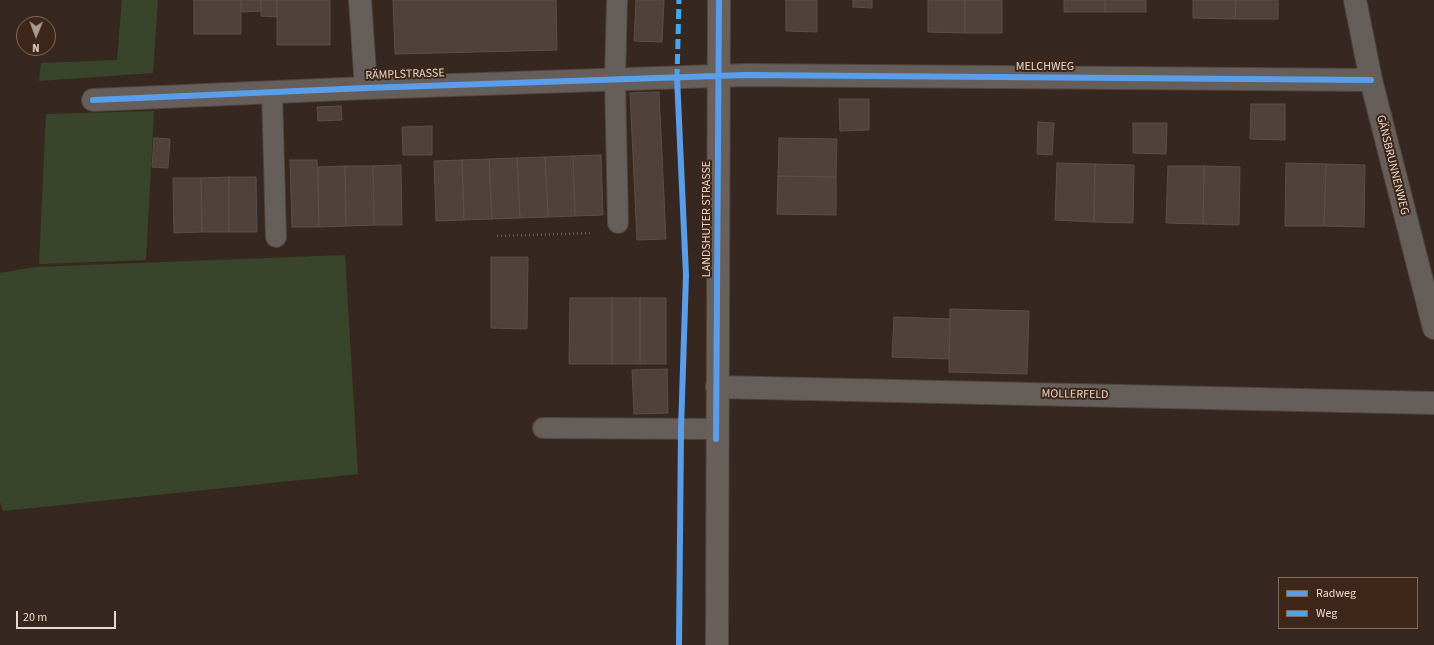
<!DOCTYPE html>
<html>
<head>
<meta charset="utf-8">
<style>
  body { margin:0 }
  #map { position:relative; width:1434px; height:645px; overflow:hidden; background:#362820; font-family:"Source Sans 3",sans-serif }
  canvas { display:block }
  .legend { position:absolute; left:1278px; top:577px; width:140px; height:52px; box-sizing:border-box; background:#3e2618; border:1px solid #826d61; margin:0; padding:5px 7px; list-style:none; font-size:12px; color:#e7d7ce }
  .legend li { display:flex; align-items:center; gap:8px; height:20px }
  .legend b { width:20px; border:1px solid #826d61 }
  .north { position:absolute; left:16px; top:16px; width:40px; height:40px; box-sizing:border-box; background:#3e2618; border:1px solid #826d61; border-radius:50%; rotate:181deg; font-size:11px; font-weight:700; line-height:16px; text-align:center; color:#e7d7ce }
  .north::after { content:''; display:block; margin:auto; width:14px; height:18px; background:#a99a91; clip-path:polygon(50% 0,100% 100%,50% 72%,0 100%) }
  .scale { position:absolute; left:16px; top:611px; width:100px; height:18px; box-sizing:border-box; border:2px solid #e7d7ce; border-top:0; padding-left:5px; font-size:12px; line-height:14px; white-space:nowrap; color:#e7d7ce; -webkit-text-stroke:3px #3e2618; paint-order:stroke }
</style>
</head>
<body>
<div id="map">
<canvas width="1434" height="645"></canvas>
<ul class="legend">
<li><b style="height:5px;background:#5a9eea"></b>Radweg</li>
<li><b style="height:5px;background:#3fa9f5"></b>Weg</li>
</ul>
<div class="north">N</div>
<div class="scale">20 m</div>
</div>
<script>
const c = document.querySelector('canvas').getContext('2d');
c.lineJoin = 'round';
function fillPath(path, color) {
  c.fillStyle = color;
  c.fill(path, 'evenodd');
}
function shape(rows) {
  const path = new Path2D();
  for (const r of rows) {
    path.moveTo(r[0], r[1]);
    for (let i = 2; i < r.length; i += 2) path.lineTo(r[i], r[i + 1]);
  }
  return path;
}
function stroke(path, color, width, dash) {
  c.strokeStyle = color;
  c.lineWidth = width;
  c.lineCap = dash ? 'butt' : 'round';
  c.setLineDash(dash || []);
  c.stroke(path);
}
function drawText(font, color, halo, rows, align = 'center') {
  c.font = font + ' "Source Sans 3",sans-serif';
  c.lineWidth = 4;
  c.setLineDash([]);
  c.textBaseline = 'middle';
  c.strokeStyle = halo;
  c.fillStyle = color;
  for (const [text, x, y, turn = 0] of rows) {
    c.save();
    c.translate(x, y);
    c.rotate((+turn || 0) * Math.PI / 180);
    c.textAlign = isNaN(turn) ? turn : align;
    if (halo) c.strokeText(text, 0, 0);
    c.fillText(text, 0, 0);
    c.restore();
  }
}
fillPath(shape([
  [122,0,158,0,153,73,39,81,41,63,117,60],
  [154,111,146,260,39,264,46,114],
  [345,255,358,474,3,511,0,502,0,273,35,267]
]), '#39452a');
const building = shape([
  [194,0,241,0,241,34,194,34,194,0],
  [241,0,261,0,261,11,241,12,241,0],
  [261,0,277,0,277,17,261,16,261,0],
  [277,0,330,0,330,45,277,45,277,0],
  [393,0,556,0,557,50,395,54,393,0],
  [636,0,664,0,662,42,634,41,636,0],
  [786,0,817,0,817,32,786,31,786,0],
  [853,0,872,0,872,8,853,7,853,0],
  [928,0,965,0,965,33,928,32,928,0],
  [965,0,1002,0,1002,33,965,33,965,0],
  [1064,0,1105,0,1105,12,1064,12,1064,0],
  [1105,0,1146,0,1146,12,1105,12,1105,0],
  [1193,0,1236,0,1235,19,1193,18,1193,0],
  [1236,0,1278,0,1278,19,1235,19,1236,0],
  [659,92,666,239,637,240,630,93,659,92],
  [839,99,869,99,869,130,840,131,839,99],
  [1251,104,1285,104,1285,140,1250,139,1251,104],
  [341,106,342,120,318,121,317,107,341,106],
  [1038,122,1054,123,1052,155,1037,154,1038,122],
  [1133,123,1167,123,1166,154,1133,153,1133,123],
  [432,126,432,155,403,155,402,127,432,126],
  [154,138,170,139,168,168,152,167,154,138],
  [779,138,837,139,836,177,778,176,779,138],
  [601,155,603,215,575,216,573,156,601,155],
  [573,156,575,216,548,217,545,157,573,156],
  [545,157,548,217,520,218,517,158,545,157],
  [517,158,520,218,492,219,489,159,517,158],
  [489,159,492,219,464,220,462,160,489,159],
  [290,160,317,160,319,227,292,227,290,160],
  [462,160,464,220,436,221,434,161,462,160],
  [1057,163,1095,164,1094,222,1055,220,1057,163],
  [1286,163,1326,164,1324,226,1285,226,1286,163],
  [1095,164,1134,165,1133,223,1094,222,1095,164],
  [1326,164,1365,165,1364,227,1324,226,1326,164],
  [401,165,402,225,374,225,373,166,401,165],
  [345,166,346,226,319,227,318,167,345,166],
  [345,166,373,166,374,225,346,226,345,166],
  [1168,166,1204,166,1203,224,1166,223,1168,166],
  [1204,166,1240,167,1239,225,1203,224,1204,166],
  [778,176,836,177,836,215,777,214,778,176],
  [229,177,256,177,257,232,229,232,229,177],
  [229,177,229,232,202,232,201,178,229,177],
  [173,178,201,178,202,232,174,233,173,178],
  [491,257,528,257,527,329,491,328,491,257],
  [570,298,612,298,612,364,569,364,570,298],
  [612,298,640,298,640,364,612,364,612,298],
  [640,298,666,298,666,364,640,364,640,298],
  [950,309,1029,311,1027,374,949,372,950,309],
  [894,317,950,319,949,359,892,357,894,317],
  [667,369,668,413,634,414,632,370,667,369]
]);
fillPath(building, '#50423a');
stroke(building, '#5b4f49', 1);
const service = shape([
  [617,0,615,79,618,223],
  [272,92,276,237],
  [543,428,717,429]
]);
const minor = shape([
  [360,0,366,88],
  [1355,0,1371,80,1434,328],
  [93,100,366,88,745,75,1371,80],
  [717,387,1434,403]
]);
const secondary = shape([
  [717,645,719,0]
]);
stroke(service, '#51453e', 22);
stroke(minor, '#51453e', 24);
stroke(secondary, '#51453e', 24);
stroke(shape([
  [497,236,593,233]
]), '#645c57', 2.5, [1, 3]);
stroke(service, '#665e5a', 20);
stroke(minor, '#665e5a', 22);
stroke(secondary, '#695f5b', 22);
stroke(shape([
  [677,79,679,0]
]), '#3fa9f5', 5, [10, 5]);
stroke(shape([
  [677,77,686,275,681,429,679,645],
  [93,100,366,88,745,75,1371,80],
  [716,439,719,0]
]), '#5a9eea', 6);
drawText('12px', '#e7d7ce', '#3e2618', [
  ["MELCHWEG",1045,67],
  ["RÄMPLSTRASSE",405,75,-2],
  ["GÄNSBRUNNENWEG",1392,165,76],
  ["LANDSHUTER STRASSE",707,219,-90],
  ["MOLLERFELD",1075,395,1]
]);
</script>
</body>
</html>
